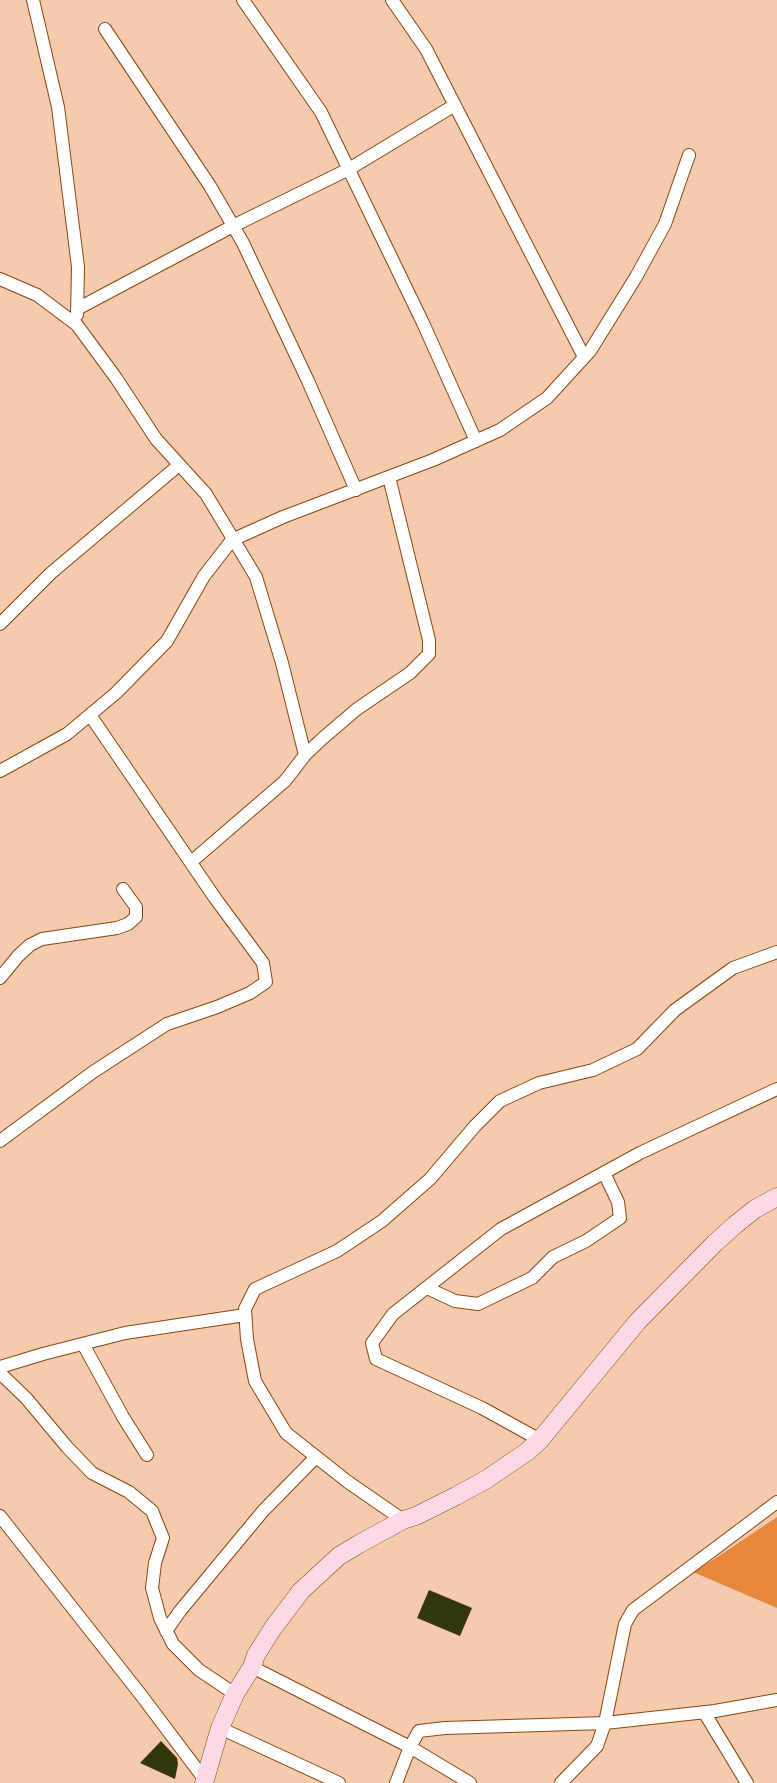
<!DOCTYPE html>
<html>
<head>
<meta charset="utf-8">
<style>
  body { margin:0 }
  canvas { display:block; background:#f6caad }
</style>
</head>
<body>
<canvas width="777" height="1783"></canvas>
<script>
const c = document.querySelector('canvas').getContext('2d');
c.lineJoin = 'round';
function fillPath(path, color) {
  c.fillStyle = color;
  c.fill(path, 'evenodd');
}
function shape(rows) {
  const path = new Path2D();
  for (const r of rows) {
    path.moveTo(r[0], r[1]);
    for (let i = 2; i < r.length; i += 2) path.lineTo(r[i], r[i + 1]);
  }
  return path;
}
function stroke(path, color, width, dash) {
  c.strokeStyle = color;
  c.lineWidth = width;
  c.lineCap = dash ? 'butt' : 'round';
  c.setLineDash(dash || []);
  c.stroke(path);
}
fillPath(shape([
  [777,1517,777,1608,693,1572,719,1556]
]), '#e6873c');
fillPath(shape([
  [429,1590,472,1608,460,1636,417,1618],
  [161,1741,177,1758,178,1764,175,1779,140,1763]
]), '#33380c');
const minor = shape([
  [33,0,58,107,78,267,77,315],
  [243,0,321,112,423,323,476,441],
  [392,0,426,49,584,357],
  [105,29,210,186,243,243,308,381,356,490],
  [0,279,37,295,77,325,116,378,156,439,206,494,256,577,282,663,305,755],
  [77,309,233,226,349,169,455,105],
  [0,624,51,573,179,465],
  [0,771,67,734,116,693,167,641,204,576,232,540,283,517,433,460,500,430,547,398,590,351,636,277,665,224,689,155],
  [191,862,285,781,305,755,323,738,357,709,410,673,429,654,429,640,389,477],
  [0,978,18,956,30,945,42,939,117,928,128,924,136,917,136,907,123,889],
  [0,1141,93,1072,167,1024,217,1007,250,993,266,982,263,963,215,898,90,715],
  [427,1288,455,1301,478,1304,532,1278,553,1257,586,1241,620,1218,618,1202,604,1173],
  [83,1344,123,1417,147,1455],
  [0,1367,43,1354,125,1333,245,1315],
  [0,1373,26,1398,67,1447,92,1473,129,1492,152,1511,163,1538,155,1563,152,1588,160,1618,173,1644,199,1670,235,1694],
  [540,1440,482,1408,376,1359,372,1343,393,1314,501,1229,640,1153,777,1089],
  [0,1516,141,1695,205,1780],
  [403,1520,348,1482,286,1433,255,1381,247,1339,245,1309,255,1289,337,1251,382,1221,430,1179,475,1126,500,1101,539,1083,593,1070,637,1049,675,1010,733,968,777,952],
  [166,1631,180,1611,263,1511,316,1457],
  [252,1667,410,1747,470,1783],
  [704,1712,747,1783],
  [220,1728,339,1783],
  [396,1783,410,1747,419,1731,445,1728,605,1723,715,1711,777,1700],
  [561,1783,597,1746,605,1723,625,1624,633,1610,777,1502]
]);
const secondary = shape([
  [204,1783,220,1728,235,1694,252,1667,256,1655,273,1628,301,1591,339,1556,359,1544,403,1520,416,1516,456,1496,487,1479,528,1451,540,1440,638,1321,715,1243,735,1225,755,1209,777,1197]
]);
stroke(minor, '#85460f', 14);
stroke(secondary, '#85460f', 19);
stroke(minor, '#fff', 12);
stroke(secondary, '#fcd9e7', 18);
</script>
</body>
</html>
